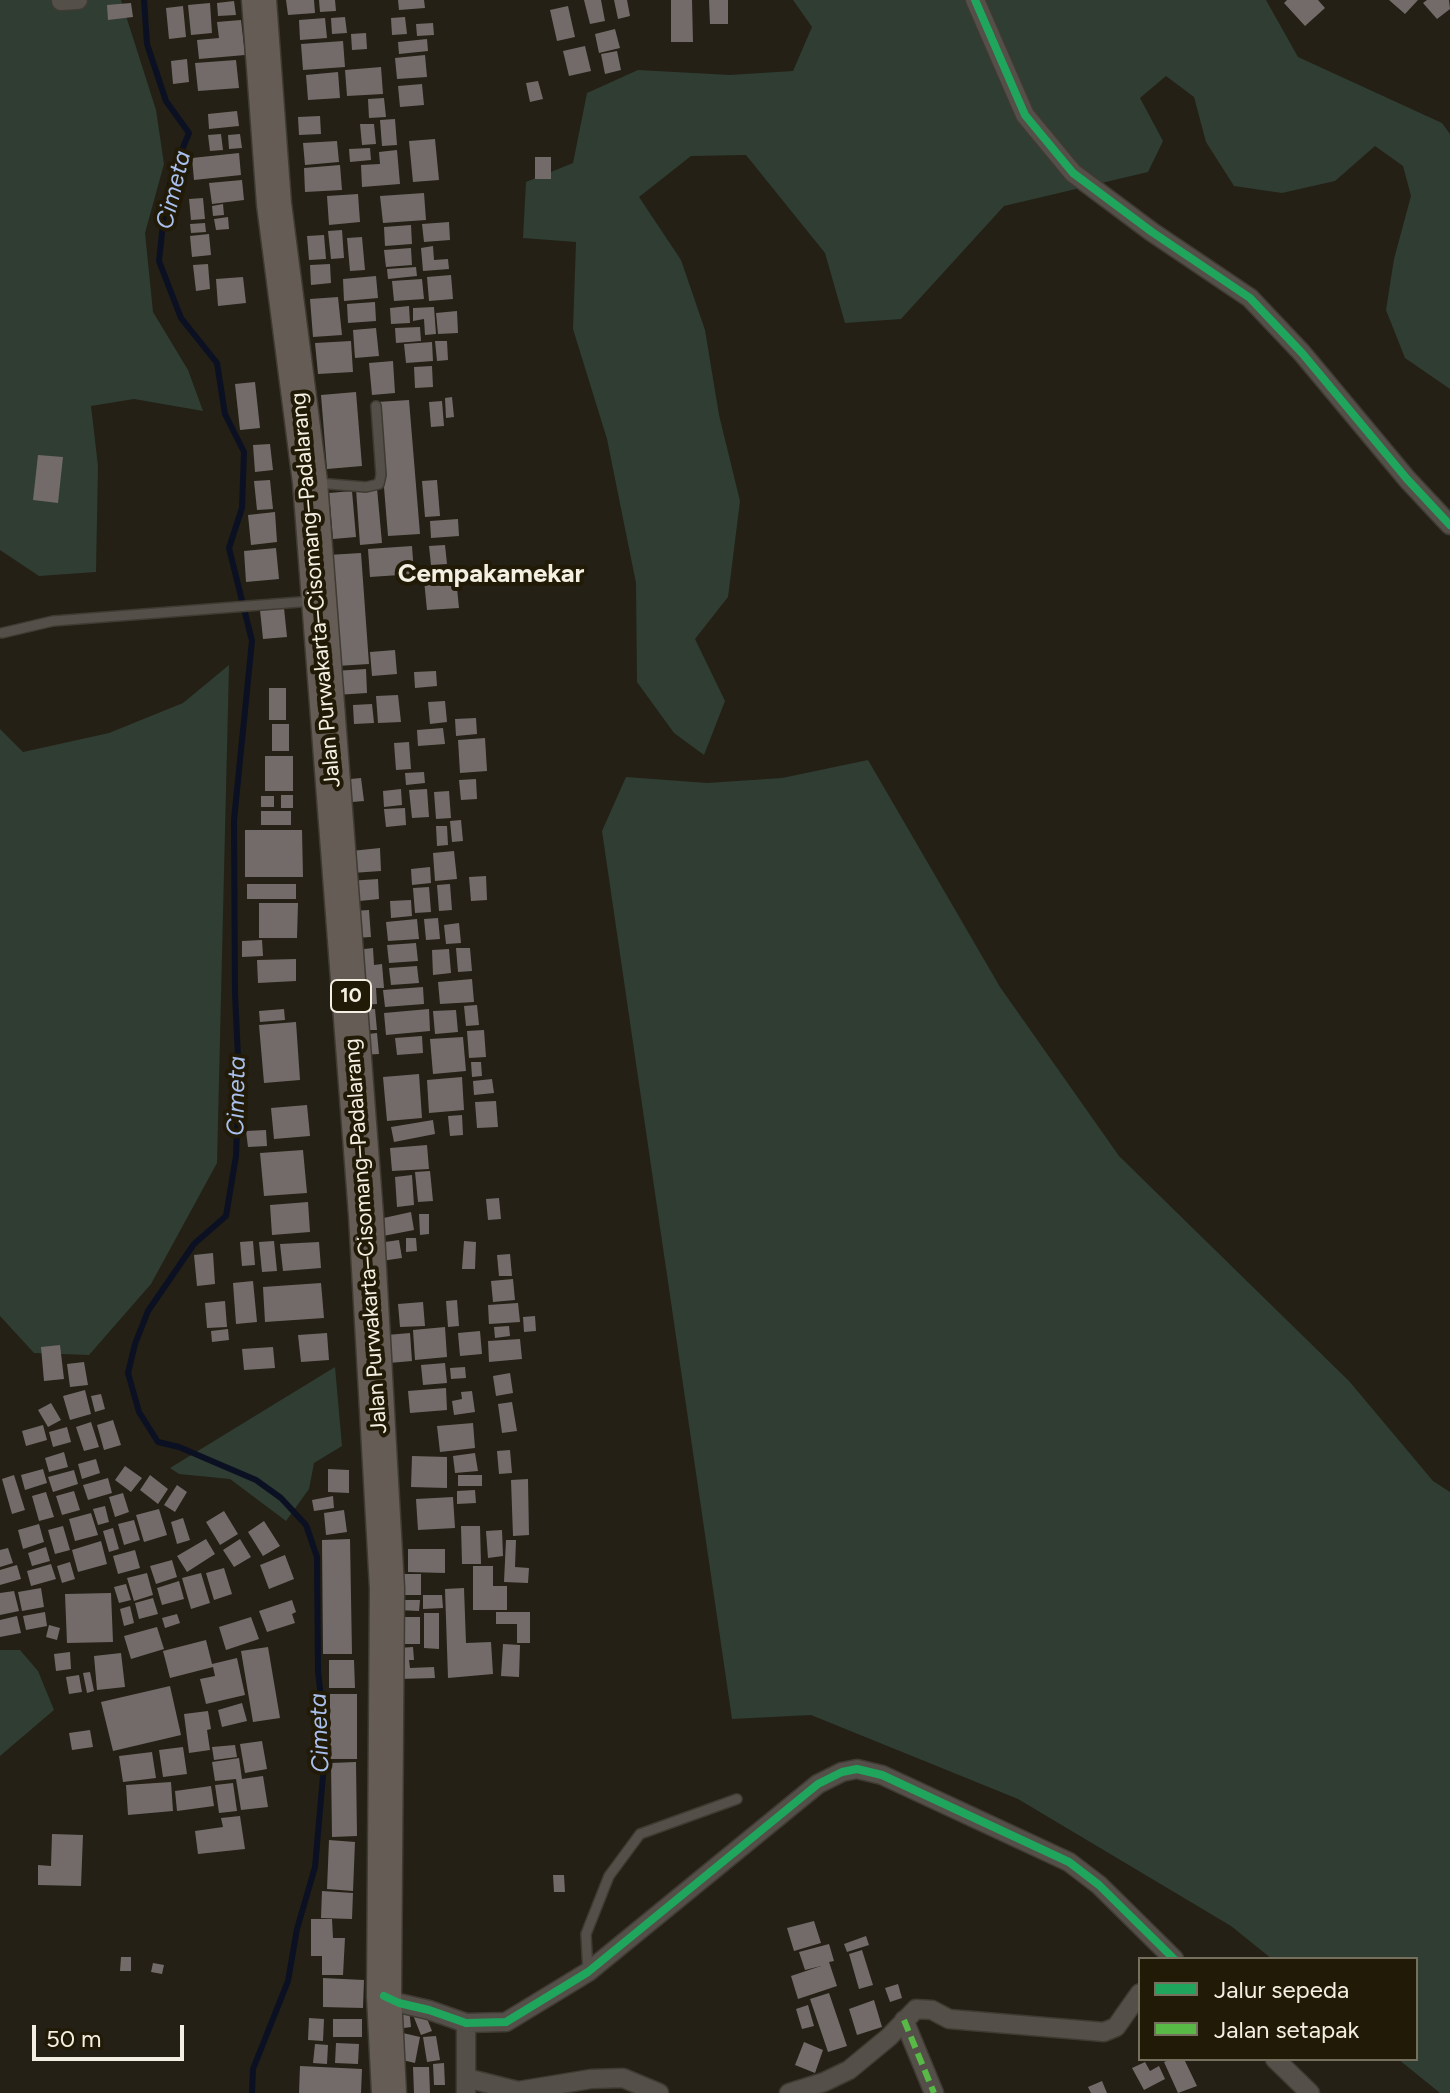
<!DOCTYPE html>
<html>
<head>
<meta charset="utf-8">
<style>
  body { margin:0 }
  #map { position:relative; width:1450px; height:2093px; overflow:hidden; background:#242015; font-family:Figtree,sans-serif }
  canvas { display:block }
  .legend { position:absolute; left:1138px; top:1957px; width:280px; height:104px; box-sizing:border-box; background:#211a06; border:2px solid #756f5e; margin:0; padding:10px 14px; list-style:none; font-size:24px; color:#f3efe2 }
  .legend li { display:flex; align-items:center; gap:16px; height:40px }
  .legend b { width:40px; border:2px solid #756f5e }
  .scale { position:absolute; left:32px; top:2025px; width:152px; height:36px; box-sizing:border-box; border:4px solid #f3efe2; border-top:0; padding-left:10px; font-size:24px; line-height:28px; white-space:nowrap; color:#f3efe2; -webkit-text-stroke:6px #211a06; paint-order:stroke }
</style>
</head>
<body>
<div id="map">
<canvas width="1450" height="2093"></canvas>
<ul class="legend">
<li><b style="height:10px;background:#20a55d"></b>Jalur sepeda</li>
<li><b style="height:10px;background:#58b947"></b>Jalan setapak</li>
</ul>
<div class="scale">50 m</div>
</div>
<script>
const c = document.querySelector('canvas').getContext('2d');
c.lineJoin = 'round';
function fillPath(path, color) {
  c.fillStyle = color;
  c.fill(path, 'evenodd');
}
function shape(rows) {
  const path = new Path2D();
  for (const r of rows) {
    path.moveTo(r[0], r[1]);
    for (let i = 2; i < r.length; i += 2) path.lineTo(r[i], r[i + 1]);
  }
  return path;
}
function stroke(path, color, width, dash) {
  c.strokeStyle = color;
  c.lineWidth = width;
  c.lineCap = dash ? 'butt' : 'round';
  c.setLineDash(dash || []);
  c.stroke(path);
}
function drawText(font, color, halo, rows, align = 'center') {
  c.font = font + ' Figtree,sans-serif';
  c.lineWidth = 8;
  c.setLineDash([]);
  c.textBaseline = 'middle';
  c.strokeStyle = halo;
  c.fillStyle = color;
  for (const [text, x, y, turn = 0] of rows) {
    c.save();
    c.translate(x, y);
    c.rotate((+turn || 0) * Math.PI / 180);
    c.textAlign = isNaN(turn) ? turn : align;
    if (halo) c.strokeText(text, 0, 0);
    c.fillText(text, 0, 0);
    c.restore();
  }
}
fillPath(shape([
  [0,0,121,0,156,110,164,164,145,233,153,312,188,370,203,411,134,399,91,406,98,466,96,572,39,576,0,550],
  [793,0,1266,0,1298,57,1442,123,1450,134,1450,389,1405,358,1386,310,1394,259,1411,196,1403,166,1375,146,1335,181,1282,193,1234,186,1206,142,1194,97,1166,76,1140,98,1163,141,1148,172,1004,206,901,319,845,323,825,253,746,155,691,156,639,197,681,260,705,330,719,415,740,501,728,597,695,639,725,701,704,755,674,733,637,682,636,583,607,439,573,329,576,242,523,238,526,182,573,163,587,93,638,70,730,75,793,71,812,27],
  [229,665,217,1163,151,1284,89,1355,34,1353,0,1316,0,729,23,752,109,733,183,703],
  [868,760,1000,987,1119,1156,1349,1381,1433,1481,1450,1492,1450,2093,1440,2093,1398,2059,1416,2059,1416,1959,1272,1959,1231,1926,1018,1799,811,1715,732,1719,602,831,626,777,707,783,782,778],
  [335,1367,342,1446,314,1463,309,1489,286,1521,230,1479,179,1474,170,1468],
  [0,1650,20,1650,38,1671,54,1710,0,1756]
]), '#2f3d33');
stroke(shape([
  [144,0,147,44,166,101,189,133,174,169,165,205,159,261,181,318,217,363,225,414,244,452,242,508,229,548,252,641,234,820,235,993,239,1079,236,1156,226,1216,194,1244,148,1311,135,1344,128,1373,139,1412,158,1442,179,1447,256,1480,281,1498,306,1525,317,1557,318,1671,326,1742,315,1867,297,1929,288,1981,253,2069,252,2093]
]), '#0b1122', 6);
fillPath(shape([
  [286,0,314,0,315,13,288,15],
  [319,0,335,0,336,11,320,12],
  [398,0,424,0,425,8,399,10],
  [584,0,601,0,605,21,590,24],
  [614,0,627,0,630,16,618,19],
  [671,0,692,0,693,42,671,42],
  [709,0,728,0,728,24,710,24],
  [1287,0,1318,0,1325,8,1305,26,1284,3],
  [1389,0,1418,0,1405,14],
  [1427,0,1449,0,1450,9,1437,19,1423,3],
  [234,1,236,15,218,16,217,3],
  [131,3,133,17,108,20,107,5],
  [210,3,212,33,191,35,188,5],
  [183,6,186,37,169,39,166,8],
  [568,6,575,37,557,41,550,10],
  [345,17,347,33,332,34,331,18],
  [405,17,407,34,392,35,391,18],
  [325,18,327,38,300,40,299,20],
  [241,20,245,55,199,59,197,40,219,38,217,22],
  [433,23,434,35,417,36,416,24],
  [615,29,620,48,599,53,595,34],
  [366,33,367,49,352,50,351,34],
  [427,39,428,51,399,54,398,42],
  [343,41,345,67,303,70,301,44],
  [585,46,591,71,569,76,563,51],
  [617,51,621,70,605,74,601,54],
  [425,55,427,77,397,79,395,58],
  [187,59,189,82,173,84,171,61],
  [236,60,239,88,198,91,195,63],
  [381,67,383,94,347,96,345,70],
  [338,72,340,98,308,100,306,75],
  [538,81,543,99,530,102,526,83],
  [422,84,424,105,400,107,398,86],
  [384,98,386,117,369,118,368,99],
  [237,111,239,126,209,129,208,114],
  [320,116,321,134,299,135,298,117],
  [395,119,397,145,382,146,380,120],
  [360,124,374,124,376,144,362,145],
  [221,134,223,150,210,151,208,135],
  [240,134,242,148,229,149,228,135],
  [435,139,439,180,413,182,409,141],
  [337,141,339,162,305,165,303,143],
  [370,148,371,160,350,162,349,149],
  [397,150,400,184,362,187,361,165,380,164,379,152],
  [239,153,241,175,194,180,192,158],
  [535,157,551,157,551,179,535,179],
  [340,165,342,190,305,192,304,168],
  [242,180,244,200,212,204,209,183],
  [424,193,426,220,383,223,380,196],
  [358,194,360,222,329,225,327,196],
  [203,198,205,219,191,220,189,199],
  [223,204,224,215,213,216,212,206],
  [228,217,229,229,216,230,214,219],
  [449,222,450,240,424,242,422,224],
  [205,223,206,232,191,233,190,224],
  [411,225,412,244,385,246,384,227],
  [342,230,344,258,331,259,328,231],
  [209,234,211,255,192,257,190,236],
  [324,235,326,259,309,260,307,236],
  [362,237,365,270,350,271,347,238],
  [433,246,434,260,448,259,449,269,423,271,421,248],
  [411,248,412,265,386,267,384,250],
  [208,264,210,289,196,291,193,265],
  [330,264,331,283,311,285,310,265],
  [416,267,417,276,388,279,387,269],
  [451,275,453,299,429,301,427,277],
  [376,276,378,298,344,301,343,279],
  [243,277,246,303,218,306,216,279],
  [422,279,424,299,394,301,392,281],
  [338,297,342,335,313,337,310,299],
  [375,302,376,321,348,323,347,304],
  [409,306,410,323,391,324,390,308],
  [434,307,436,334,425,335,424,319,413,321,413,308],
  [457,311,458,333,438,334,436,313],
  [420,327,421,341,396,343,395,328],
  [376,328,379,356,355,358,353,330],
  [351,341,353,372,318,374,315,343],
  [435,341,447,341,448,360,437,361],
  [432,342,433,361,406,363,404,344],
  [393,361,395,393,372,395,369,363],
  [432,366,433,387,415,388,414,367],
  [255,382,260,428,240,430,235,384],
  [356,392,362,466,327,469,321,395],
  [452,397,454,417,446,418,445,398],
  [409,400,420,534,388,536,377,402],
  [442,401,444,426,431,427,429,402],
  [270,444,273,470,255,472,253,445],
  [38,455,63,457,58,503,33,500],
  [270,480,273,509,257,510,254,481],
  [437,480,440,516,425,517,422,481],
  [377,488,382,543,360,545,356,489],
  [352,491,356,537,333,539,329,493],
  [275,512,277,542,251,545,248,515],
  [458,519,459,536,431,538,430,521],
  [445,545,447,564,431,565,429,546],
  [412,546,414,574,370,577,368,549],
  [276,548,279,579,246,582,244,551],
  [361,553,369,664,337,666,328,555],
  [456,578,459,608,427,610,424,580],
  [284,608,287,637,263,639,260,610],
  [395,650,397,674,372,676,370,652],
  [366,669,367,693,336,695,334,671],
  [436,671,437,686,415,688,414,672],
  [269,688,286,688,286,720,269,720],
  [398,695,401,722,378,723,376,696],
  [445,701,447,722,430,724,428,702],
  [372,704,374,723,354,724,353,705],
  [476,718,477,734,456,736,455,719],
  [272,724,289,724,289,751,272,751],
  [443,728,445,744,418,746,417,730],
  [485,738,487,771,460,773,458,740],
  [409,742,411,769,396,770,394,743],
  [265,756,293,756,293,791,265,791],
  [424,772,425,783,406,785,405,773],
  [361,778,364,801,341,803,340,780],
  [476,779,477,799,461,800,459,780],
  [401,789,402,805,384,807,383,791],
  [427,789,429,817,412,818,409,790],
  [449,791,451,818,436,819,434,792],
  [281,795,293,795,293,808,281,808],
  [261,796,274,796,274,807,261,807],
  [405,808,406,825,386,827,384,809],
  [261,811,291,811,291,825,261,825],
  [461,820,463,841,452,842,450,821],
  [436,826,447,826,448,845,437,846],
  [245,830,302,830,303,877,245,877],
  [380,848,381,871,352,873,351,851],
  [454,851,457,879,435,881,433,853],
  [430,867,431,883,412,885,411,869],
  [486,876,487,900,471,901,469,877],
  [378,879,379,899,350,902,348,881],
  [247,884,296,884,296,899,247,899],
  [450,884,452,910,439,911,437,885],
  [429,887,431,912,415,913,413,888],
  [411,900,412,916,391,918,390,901],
  [259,903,298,903,297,938,259,938],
  [369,910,371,937,355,938,353,911],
  [438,918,440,939,426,940,424,919],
  [417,919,419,939,388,941,386,922],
  [459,923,461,943,446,944,444,925],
  [262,940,263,956,242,957,242,941],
  [416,943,418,961,389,963,387,945],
  [373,948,374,965,382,964,384,988,376,988,377,1004,360,1005,356,950],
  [456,948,470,948,472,971,458,972],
  [449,949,451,973,433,975,432,950],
  [296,959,296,981,258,983,257,960],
  [417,966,419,983,391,985,389,968],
  [472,979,474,1002,440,1004,438,982],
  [423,987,424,1004,385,1007,383,990],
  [477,1005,479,1025,466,1026,464,1006],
  [284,1009,285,1020,260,1022,259,1011],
  [375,1009,377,1030,360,1030,359,1010],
  [429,1009,430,1031,386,1035,384,1013],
  [456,1010,458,1032,435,1034,433,1011],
  [296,1022,300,1080,264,1083,259,1025],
  [484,1030,486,1057,469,1058,467,1031],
  [377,1033,379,1054,360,1055,359,1035],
  [422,1036,423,1053,397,1055,395,1038],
  [463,1037,466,1071,433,1074,430,1039],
  [471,1062,481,1062,482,1076,472,1077],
  [419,1074,422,1118,387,1121,383,1077],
  [462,1077,464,1110,429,1113,427,1080],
  [492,1079,494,1093,474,1095,473,1081],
  [496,1101,498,1127,477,1128,475,1102],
  [307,1105,310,1136,274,1139,271,1108],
  [462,1115,463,1135,450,1136,448,1116],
  [433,1120,435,1134,394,1142,391,1127],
  [266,1130,267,1146,248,1147,246,1131],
  [427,1145,429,1169,392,1171,390,1148],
  [303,1150,307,1193,264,1196,260,1153],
  [430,1171,433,1201,418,1202,415,1172],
  [412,1175,414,1205,397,1207,395,1177],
  [499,1198,501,1219,488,1220,486,1199],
  [308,1202,310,1232,272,1235,270,1205],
  [411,1212,414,1230,383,1236,379,1219],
  [419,1214,429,1214,429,1234,420,1235],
  [406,1238,416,1238,417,1251,406,1252],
  [399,1240,402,1258,381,1261,378,1243],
  [253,1241,255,1265,242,1266,240,1242],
  [274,1241,277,1271,262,1272,259,1242],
  [464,1241,476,1242,475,1269,462,1269],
  [319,1242,321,1268,283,1271,280,1244],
  [213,1253,215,1284,197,1286,194,1255],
  [510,1254,512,1276,499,1276,497,1255],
  [513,1279,515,1300,493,1302,491,1281],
  [253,1281,257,1322,236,1324,233,1283],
  [321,1283,324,1318,265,1322,263,1287],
  [457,1300,459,1326,448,1327,446,1301],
  [225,1301,227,1327,207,1328,205,1303],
  [423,1302,425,1326,400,1327,398,1304],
  [518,1303,520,1322,489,1324,488,1305],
  [535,1316,536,1331,524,1332,523,1317],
  [509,1326,510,1336,495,1338,494,1327],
  [445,1327,447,1357,415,1360,413,1330],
  [228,1329,229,1340,212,1342,211,1331],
  [480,1331,482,1354,460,1356,458,1333],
  [327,1333,329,1360,301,1362,298,1335],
  [410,1333,412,1361,389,1363,387,1335],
  [520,1339,522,1359,489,1362,488,1341],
  [60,1345,64,1379,44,1381,41,1347],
  [273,1347,275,1368,244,1370,242,1349],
  [84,1362,88,1385,70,1387,67,1364],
  [445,1363,447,1383,423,1385,421,1365],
  [465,1367,466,1378,451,1379,450,1368],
  [510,1373,513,1393,496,1396,493,1376],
  [446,1388,447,1410,410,1413,408,1391],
  [85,1390,91,1414,70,1420,63,1396],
  [472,1391,475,1412,454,1415,452,1401,462,1399,461,1392],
  [101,1394,105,1409,95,1412,91,1396],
  [512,1402,517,1431,502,1433,498,1404],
  [51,1403,61,1420,48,1427,38,1410],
  [113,1420,121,1445,104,1450,97,1425],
  [91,1422,99,1447,84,1451,76,1427],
  [473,1423,475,1448,440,1452,437,1426],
  [43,1425,47,1440,26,1446,22,1431],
  [67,1427,71,1442,53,1447,49,1432],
  [510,1450,512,1473,499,1474,497,1451],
  [64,1452,68,1467,49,1472,45,1458],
  [475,1453,478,1471,455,1473,453,1456],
  [412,1456,447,1457,447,1488,411,1487],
  [96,1459,100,1473,82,1479,78,1464],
  [125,1466,142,1478,131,1492,115,1480],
  [43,1469,47,1483,25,1490,21,1475],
  [328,1469,349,1470,349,1493,328,1492],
  [74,1470,78,1484,53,1492,48,1477],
  [14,1475,25,1510,12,1514,2,1479],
  [150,1475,168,1489,158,1504,140,1490],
  [458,1475,482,1475,482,1486,458,1486],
  [108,1478,112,1493,88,1500,83,1485],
  [528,1479,529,1535,513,1536,511,1480],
  [177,1485,187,1492,175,1512,164,1505],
  [475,1490,476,1503,457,1504,457,1491],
  [74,1491,80,1510,62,1515,56,1496],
  [46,1492,54,1517,39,1521,32,1496],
  [123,1493,129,1512,115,1517,109,1497],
  [333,1496,334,1508,314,1511,312,1500],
  [453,1497,455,1528,418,1530,416,1499],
  [105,1506,109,1522,98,1525,93,1509],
  [159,1509,167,1535,144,1542,136,1515],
  [344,1510,347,1532,326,1535,324,1513],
  [224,1511,238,1534,220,1545,206,1522],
  [91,1513,98,1535,75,1541,69,1519],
  [183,1518,190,1540,177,1544,171,1522],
  [134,1520,140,1540,124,1545,118,1524],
  [264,1521,280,1546,263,1556,248,1532],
  [39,1524,44,1542,23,1549,18,1530],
  [63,1526,70,1550,55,1554,48,1530],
  [461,1526,480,1526,481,1564,462,1564],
  [113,1528,119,1549,109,1552,103,1531],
  [502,1530,503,1556,488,1558,486,1531],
  [206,1539,215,1554,187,1572,177,1556],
  [240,1539,251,1557,234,1567,223,1550],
  [350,1539,352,1654,323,1654,322,1540],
  [506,1540,516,1540,515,1567,529,1568,528,1583,504,1582],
  [101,1541,107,1564,78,1572,72,1550],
  [46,1547,50,1561,32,1566,28,1553],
  [8,1548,13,1563,0,1567,0,1550],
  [408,1549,445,1549,445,1573,408,1572],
  [135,1550,140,1568,118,1574,113,1556],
  [285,1555,294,1579,269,1589,260,1565],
  [172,1560,177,1577,156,1584,150,1566],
  [70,1562,75,1579,62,1583,57,1566],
  [51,1564,56,1579,31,1586,27,1571],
  [17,1565,21,1579,0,1585,0,1570],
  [473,1566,493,1566,493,1586,507,1586,507,1610,473,1610],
  [224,1568,232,1594,214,1600,206,1573],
  [147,1573,153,1595,134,1601,127,1578],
  [201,1573,210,1603,191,1609,182,1578],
  [396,1574,421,1574,421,1595,396,1595],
  [179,1581,184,1599,162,1605,157,1588],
  [126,1584,131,1600,119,1603,114,1587],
  [41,1588,44,1607,22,1611,18,1592],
  [464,1588,466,1643,491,1642,493,1674,448,1678,445,1589],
  [14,1591,19,1611,0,1615,0,1593],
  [111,1593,113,1642,67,1643,65,1594],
  [423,1595,442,1595,443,1608,423,1609],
  [153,1598,158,1614,139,1619,135,1603],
  [292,1600,296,1612,292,1614,295,1623,267,1632,259,1611],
  [399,1600,420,1600,419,1611,398,1610],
  [130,1606,134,1623,124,1626,120,1609],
  [45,1612,47,1626,26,1630,23,1616],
  [496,1612,530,1612,530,1643,517,1643,517,1624,496,1624],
  [424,1613,439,1613,439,1649,424,1648],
  [177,1614,180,1623,165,1628,162,1618],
  [17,1616,21,1633,0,1637,0,1620],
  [251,1617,259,1639,226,1650,219,1627],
  [397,1617,420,1617,420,1644,397,1644],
  [49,1625,60,1628,57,1640,46,1637],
  [157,1627,164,1649,131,1659,124,1636],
  [206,1640,212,1664,237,1658,245,1695,206,1704,200,1679,215,1676,213,1667,170,1678,163,1651],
  [503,1644,520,1645,519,1677,501,1676],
  [268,1647,280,1718,253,1722,241,1651],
  [413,1647,414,1660,409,1660,410,1668,434,1667,435,1678,399,1679,398,1648],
  [70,1652,71,1669,56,1671,54,1654],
  [121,1653,125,1687,97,1690,94,1656],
  [329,1660,354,1660,355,1688,329,1688],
  [90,1672,94,1691,87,1693,83,1673],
  [79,1675,82,1692,69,1694,66,1677],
  [170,1686,181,1735,113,1751,101,1702],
  [330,1694,357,1694,357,1759,330,1759],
  [242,1703,247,1721,222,1727,218,1710],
  [208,1711,211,1729,207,1730,210,1750,189,1753,184,1714],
  [90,1730,93,1747,72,1750,69,1733],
  [262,1741,267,1769,245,1773,240,1744],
  [235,1745,237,1757,214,1760,212,1747],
  [183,1747,187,1774,163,1777,159,1750],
  [152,1752,156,1778,123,1782,119,1756],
  [239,1758,242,1779,263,1776,268,1807,241,1810,236,1779,215,1781,212,1762],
  [356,1762,357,1836,332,1837,331,1763],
  [171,1782,173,1811,128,1815,126,1785],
  [233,1783,237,1811,219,1813,215,1785],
  [211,1786,214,1806,177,1811,175,1791],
  [240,1816,245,1849,198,1854,195,1831,223,1827,221,1818],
  [52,1834,83,1835,81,1886,38,1885,38,1865,51,1866],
  [329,1840,355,1842,353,1891,327,1889],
  [553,1875,564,1875,565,1892,554,1892],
  [322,1891,353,1893,352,1919,321,1918],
  [311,1919,332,1919,333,1938,345,1938,343,1975,322,1975,322,1956,311,1956],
  [814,1921,821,1943,794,1951,787,1928],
  [866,1936,869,1945,847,1952,844,1944],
  [829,1944,834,1961,829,1962,837,1986,798,1999,791,1976,821,1966,805,1970,799,1952],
  [862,1950,873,1985,859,1989,849,1954],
  [121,1957,131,1957,131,1971,120,1971],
  [153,1963,164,1965,162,1974,151,1972],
  [323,1978,364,1980,363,2008,323,2007],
  [898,1984,902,1998,890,2002,885,1988],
  [829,1993,847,2046,828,2052,810,1999],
  [874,2000,882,2027,857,2035,849,2009],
  [808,2005,814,2026,802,2029,796,2009],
  [409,2009,411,2027,397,2029,395,2011],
  [424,2011,432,2031,421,2035,413,2015],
  [309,2018,324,2019,323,2041,308,2040],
  [333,2019,362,2019,362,2037,333,2037],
  [403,2033,420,2037,415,2063,398,2059],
  [436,2036,440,2060,427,2062,423,2037],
  [804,2042,823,2050,815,2073,795,2065],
  [336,2043,359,2044,358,2064,335,2063],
  [315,2044,328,2045,327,2064,313,2063],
  [1171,2059,1184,2059,1197,2086,1178,2093,1164,2062],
  [1145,2062,1150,2071,1159,2066,1165,2079,1144,2090,1132,2068],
  [444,2063,445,2085,434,2085,433,2064],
  [300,2066,362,2069,361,2093,299,2093],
  [413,2067,429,2067,430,2093,414,2093],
  [1102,2081,1107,2093,1091,2093,1088,2087]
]), '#736b69');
const lane = shape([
  [317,483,366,487,379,484,381,475,376,406],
  [2,633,53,621,313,601],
  [588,1972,586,1934,609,1876,640,1834,737,1799]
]);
const street = shape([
  [975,0,1025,115,1073,173,1152,232,1250,298,1302,353,1407,479,1450,525],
  [61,1,78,0],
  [384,1996,399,2003,429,2010,466,2023,506,2022,588,1972,818,1784,842,1772,857,1769,882,1775,1069,1862,1099,1885,1174,1959],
  [904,2020,934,2093],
  [1275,2059,1310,2093],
  [466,2078,518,2091,591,2079,623,2078,659,2093],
  [466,2093,466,2023],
  [789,2093,824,2082,849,2070,889,2037,916,2009,932,2010,949,2019,1104,2032,1116,2027,1140,1993]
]);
const highway = shape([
  [259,0,274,204,310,482,366,1215,387,1588,384,1996,389,2093]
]);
stroke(lane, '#3f3b33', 12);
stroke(street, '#3f3b33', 21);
stroke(highway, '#3f3b33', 37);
stroke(lane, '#545049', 9);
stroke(street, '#545049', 18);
stroke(highway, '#655c56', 34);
stroke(shape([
  [904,2020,934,2093]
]), '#58b947', 6, [12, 6]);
stroke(shape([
  [975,0,1025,115,1073,173,1152,232,1250,298,1302,353,1407,479,1450,525],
  [384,1996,399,2003,429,2010,466,2023,506,2022,588,1972,818,1784,842,1772,857,1769,882,1775,1069,1862,1099,1885,1174,1959]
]), '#20a55d', 8);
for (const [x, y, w] of [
  [351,996,40]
]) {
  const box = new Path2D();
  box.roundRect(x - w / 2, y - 16, w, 32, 6);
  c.fillStyle = '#211a06';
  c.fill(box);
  stroke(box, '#f3efe2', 2);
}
drawText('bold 20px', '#f3efe2', null, [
  ["10",351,996]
]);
drawText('22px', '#f3efe2', '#211a06', [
  ["Jalan Purwakarta–Cisomang–Padalarang",316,590,-95],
  ["Jalan Purwakarta–Cisomang–Padalarang",366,1236,-94]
]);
drawText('italic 24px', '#a9c0ee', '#211a06', [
  ["Cimeta",174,190,-76],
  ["Cimeta",237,1096,-89],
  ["Cimeta",320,1733,-92]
]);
drawText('bold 26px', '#f3efe2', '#211a06', [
  ["Cempakamekar",491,574]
]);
</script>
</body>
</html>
